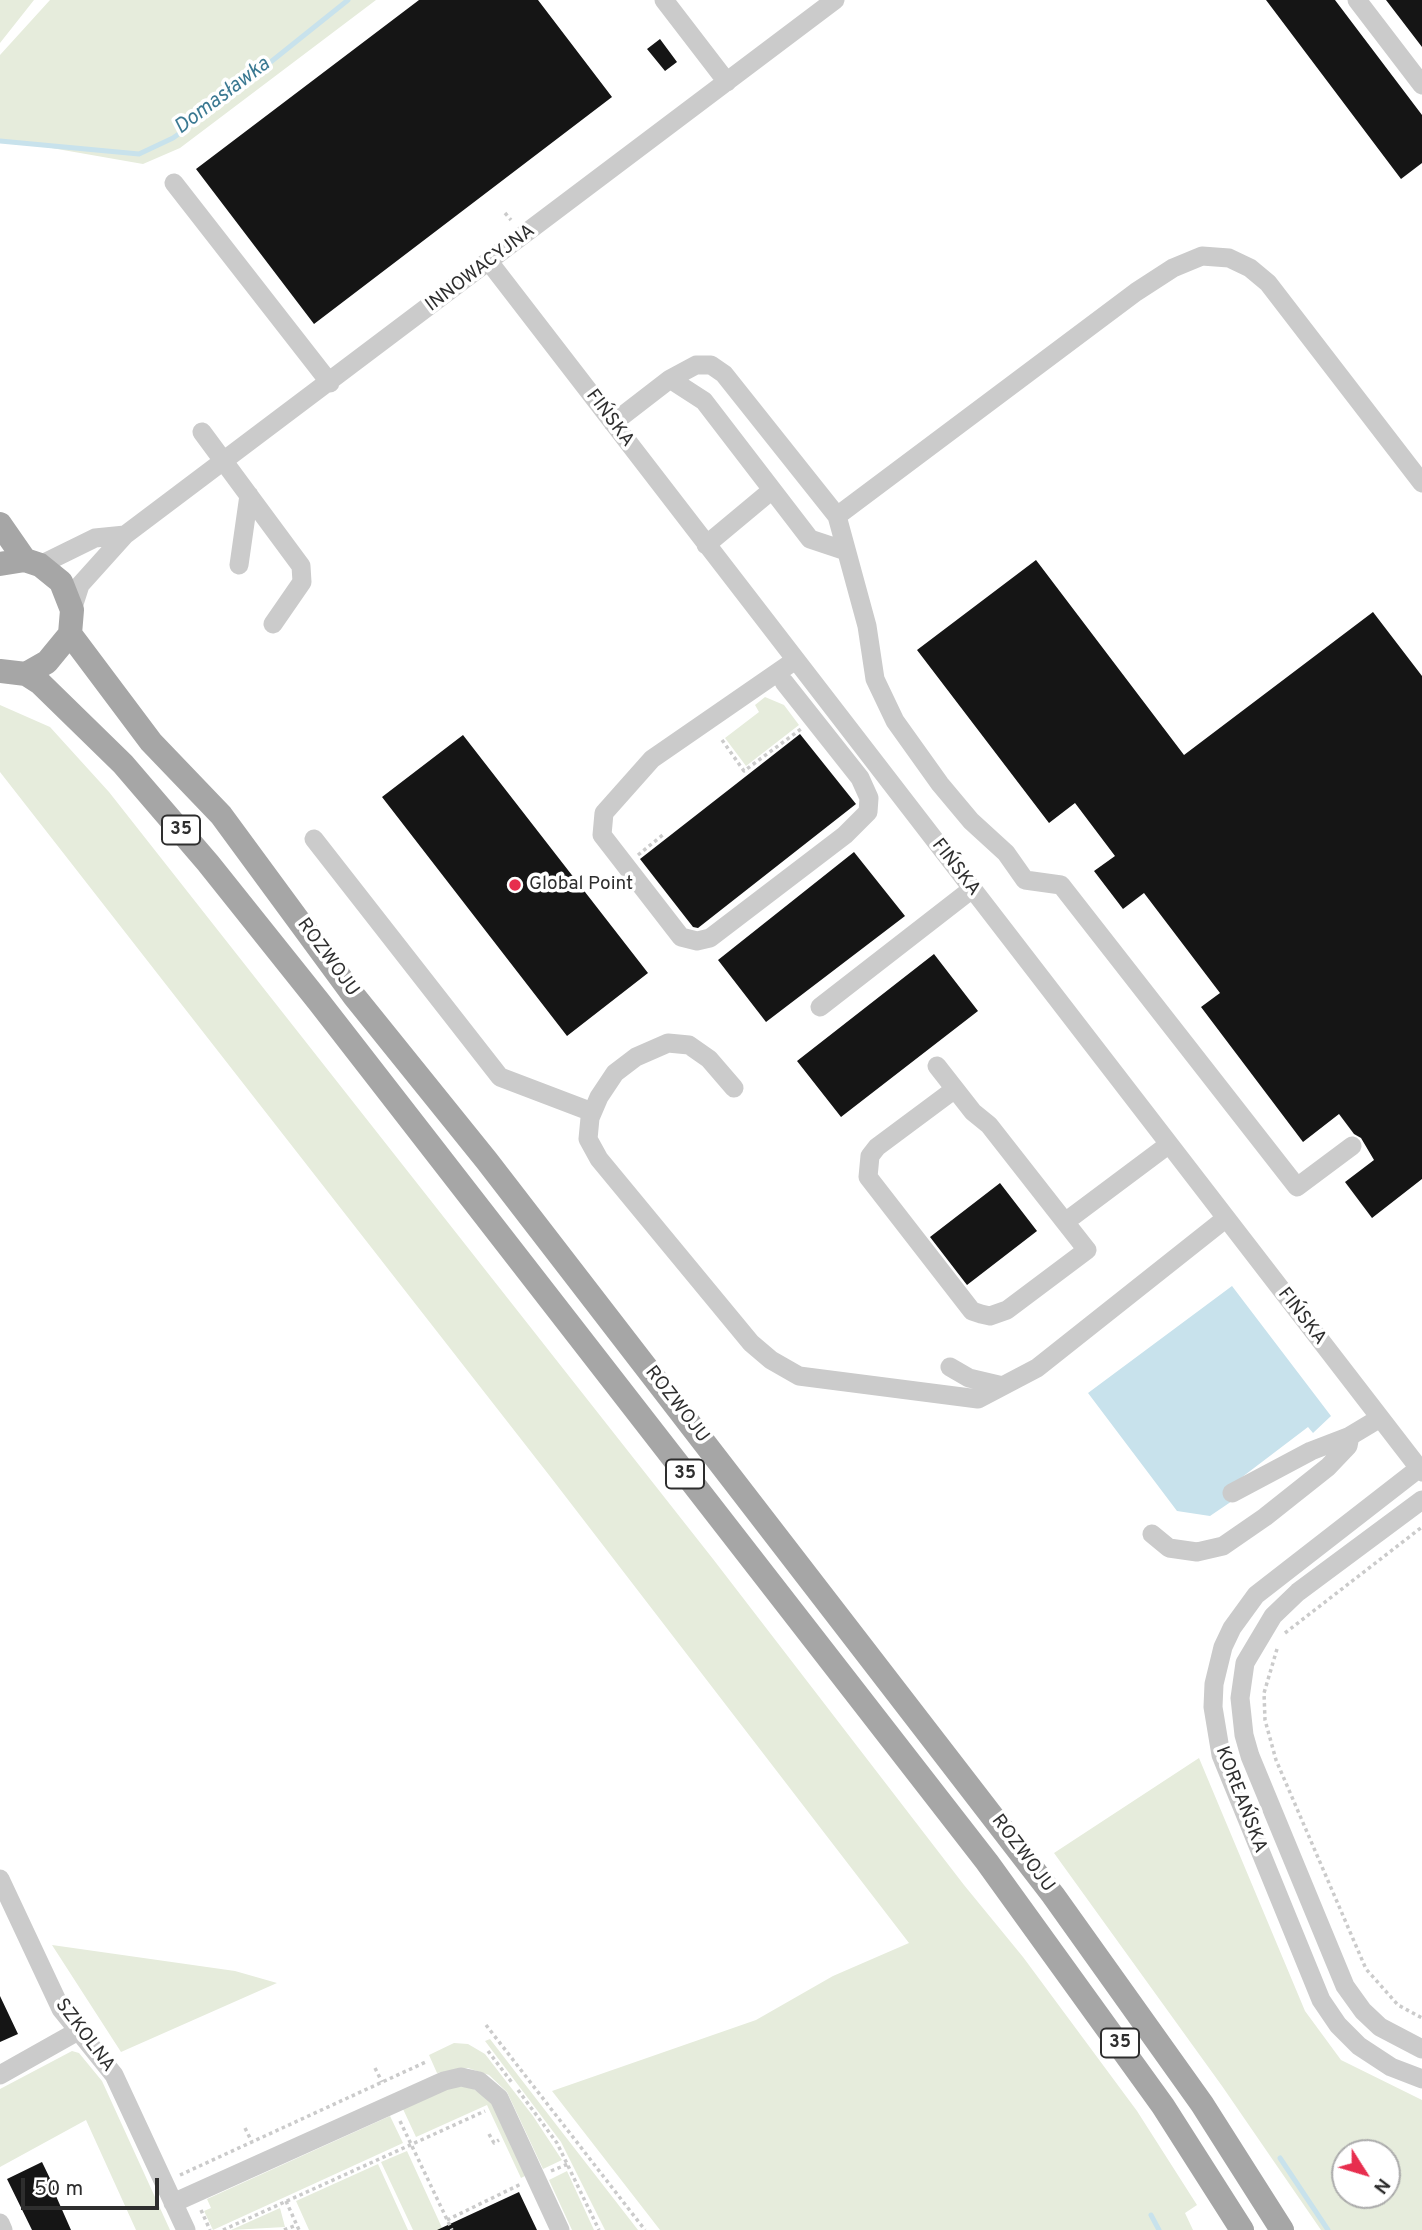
<!DOCTYPE html>
<html>
<head>
<meta charset="utf-8">
<style>
  body { margin:0 }
  #map { position:relative; width:1422px; height:2230px; overflow:hidden; background:#fff; font-family:Overpass,sans-serif }
  canvas { display:block }
  .north { position:absolute; left:1331px; top:2139px; width:70px; height:70px; box-sizing:border-box; background:#fff; border:2px solid #ababab; border-radius:50%; rotate:127deg; font-size:19px; font-weight:700; line-height:28px; text-align:center; color:#2e2e2e }
  .north::after { content:''; display:block; margin:auto; width:24px; height:32px; background:#e72e4e; clip-path:polygon(50% 0,100% 100%,50% 72%,0 100%) }
  .scale { position:absolute; left:21px; top:2178px; width:138px; height:32px; box-sizing:border-box; border:4px solid #2e2e2e; border-top:0; padding-left:9px; font-size:21px; line-height:24px; white-space:nowrap; color:#2e2e2e; -webkit-text-stroke:5px #fff; paint-order:stroke }
</style>
</head>
<body>
<div id="map">
<canvas width="1422" height="2230"></canvas>
<div class="north">N</div>
<div class="scale">50 m</div>
</div>
<script>
const c = document.querySelector('canvas').getContext('2d');
c.lineJoin = 'round';
function fillPath(path, color) {
  c.fillStyle = color;
  c.fill(path, 'evenodd');
}
function shape(rows) {
  const path = new Path2D();
  for (const r of rows) {
    path.moveTo(r[0], r[1]);
    for (let i = 2; i < r.length; i += 2) path.lineTo(r[i], r[i + 1]);
  }
  return path;
}
function stroke(path, color, width, dash) {
  c.strokeStyle = color;
  c.lineWidth = width;
  c.lineCap = dash ? 'butt' : 'round';
  c.setLineDash(dash || []);
  c.stroke(path);
}
function drawText(font, color, halo, rows, align = 'center') {
  c.font = font + ' Overpass,sans-serif';
  c.lineWidth = 7;
  c.setLineDash([]);
  c.textBaseline = 'middle';
  c.strokeStyle = halo;
  c.fillStyle = color;
  for (const [text, x, y, turn = 0] of rows) {
    c.save();
    c.translate(x, y);
    c.rotate((+turn || 0) * Math.PI / 180);
    c.textAlign = isNaN(turn) ? turn : align;
    if (halo) c.strokeText(text, 0, 0);
    c.fillText(text, 0, 0);
    c.restore();
  }
}
fillPath(shape([
  [0,0,34,0,0,43],
  [50,0,376,0,180,148,143,164,0,139,0,55],
  [765,697,784,705,799,725,746,766,725,738,759,712,755,705],
  [0,705,50,727,109,792,713,1559,964,1885,1023,1957,1137,2111,1197,2205,1185,2213,1193,2230,660,2230,552,2091,756,2020,833,1976,909,1943,549,1475,0,772],
  [1199,1758,1305,2011,1341,2060,1422,2100,1422,2230,1321,2230,1222,2086,1054,1853],
  [1387,2153,1387,2195,1345,2195,1345,2153],
  [52,1945,235,1971,277,1983,121,2052],
  [490,2039,565,2136,638,2230,605,2230,561,2142,485,2041],
  [454,2043,468,2044,485,2054,533,2116,562,2160,543,2169,507,2092,489,2075,468,2068,437,2073,429,2055],
  [72,2051,79,2053,102,2081,170,2230,136,2230,86,2120,0,2167,0,2089],
  [463,2086,472,2088,492,2102,525,2176,521,2178,487,2105,416,2137,403,2109,444,2089],
  [390,2116,403,2143,213,2230,204,2211,211,2208,207,2199],
  [407,2151,443,2230,413,2230,381,2162],
  [378,2164,408,2230,309,2230,296,2201],
  [567,2171,594,2230,572,2230,549,2180],
  [280,2208,285,2227,231,2230]
]), '#e6ecdc');
fillPath(shape([
  [1232,1286,1331,1416,1313,1433,1308,1427,1229,1487,1235,1499,1210,1516,1177,1511,1088,1393]
]), '#c8e2ec');
stroke(shape([
  [0,141,139,154,173,138,197,121,348,0],
  [1280,2158,1328,2230],
  [1151,2215,1159,2230]
]), '#c8e2ec', 5);
fillPath(shape([
  [419,0,538,0,612,97,314,324,196,169],
  [1266,0,1335,0,1422,115,1422,163,1401,179],
  [1386,0,1422,0,1422,47],
  [660,39,677,62,665,71,647,49],
  [1036,560,1184,755,1373,612,1422,676,1422,1179,1372,1218,1345,1182,1374,1160,1361,1138,1354,1134,1339,1114,1303,1142,1201,1007,1220,993,1144,893,1123,909,1094,871,1115,856,1075,803,1049,823,917,650],
  [800,734,856,804,698,928,693,927,640,859],
  [463,735,648,973,567,1036,382,797],
  [854,852,905,916,766,1022,718,960],
  [934,954,978,1011,841,1117,797,1061],
  [1000,1183,1037,1231,967,1285,930,1237],
  [0,1996,18,2034,0,2042],
  [42,2162,58,2195,56,2196,71,2230,32,2230,7,2179],
  [519,2192,537,2230,437,2230]
]), '#151515');
stroke(shape([
  [505,213,511,220],
  [722,740,744,771,801,729],
  [638,855,664,834],
  [1285,1633,1422,1527],
  [1277,1649,1264,1693,1265,1720,1276,1760,1366,1969,1398,2005,1422,2018],
  [486,2025,645,2230],
  [488,2051,513,2084],
  [375,2068,382,2082],
  [518,2090,557,2143,599,2230],
  [400,2121,452,2230],
  [245,2128,252,2142],
  [489,2134,494,2143,499,2140],
  [551,2171,568,2164],
  [180,2175,428,2061],
  [286,2201,299,2230],
  [201,2210,210,2230],
  [447,2220,521,2184],
  [223,2230,485,2111],
  [284,2230,297,2225]
]), '#cbcbcb', 3.5, [3.5, 3.5]);
stroke(shape([
  [664,0,727,82],
  [1357,0,1422,85],
  [174,183,330,383],
  [490,263,1422,1472],
  [670,379,704,401,810,539,846,551],
  [613,423,670,379,696,365,711,365,724,374,837,516,867,626,875,679,895,721,940,784,971,821,1006,853,1025,880,1061,885,1297,1187,1352,1146],
  [202,432,301,566,302,582,273,624],
  [837,516,1136,292,1173,268,1202,256,1229,258,1250,268,1268,283,1422,483],
  [706,545,772,490],
  [40,565,95,538,125,535],
  [239,565,249,495],
  [72,610,80,585,125,535,835,0],
  [784,682,860,778,869,798,868,812,845,835,710,938,697,941,681,937,602,835,604,813,652,759,794,661],
  [314,839,500,1077,592,1112],
  [820,1007,972,889],
  [937,1066,955,1089,877,1147,870,1156,868,1177,972,1311,981,1314,990,1316,1007,1310,1087,1250,1065,1222,1168,1145],
  [734,1088,709,1059,689,1045,668,1043,636,1057,615,1073,599,1097,590,1118,588,1139,599,1159,751,1343,771,1360,799,1376,978,1399,1037,1368,1225,1219],
  [955,1089,973,1112,989,1125,1065,1222],
  [950,1367,969,1378,1003,1386],
  [1422,1466,1256,1595,1232,1628,1223,1647,1214,1684,1213,1707,1221,1755,1321,2000,1338,2025,1359,2046,1391,2067,1422,2079],
  [1232,1493,1311,1451,1350,1436],
  [1422,1500,1298,1592,1273,1616,1245,1663,1240,1698,1244,1735,1250,1756,1345,1986,1363,2011,1380,2027,1422,2049],
  [1152,1534,1169,1548,1197,1552,1223,1546,1265,1517,1328,1467,1348,1446,1350,1436,1380,1418],
  [0,1879,61,2009,114,2075,186,2230],
  [0,2075,78,2031],
  [173,2203,444,2081,461,2077,479,2081,499,2098,560,2230],
  [0,2223,3,2230]
]), '#cbcbcb', 19);
stroke(shape([
  [0,524,25,560],
  [0,564,25,560,40,565,61,582,72,610,70,634,47,662,26,674,0,671],
  [70,634,151,742,221,815,354,996,487,1161,1053,1895,1202,2104,1282,2230],
  [26,674,40,683,123,764,208,863,319,1002,987,1862,1163,2106,1242,2230]
]), '#a6a6a6', 24);
for (const [x, y, r, color] of [
  [515,885,7,"#e72e4e"]
]) {
  const dot = new Path2D();
  dot.arc(x, y, r, 0, 2 * Math.PI);
  c.fillStyle = color;
  c.fill(dot);
  stroke(dot, '#fff', 2.5);
}
for (const [x, y, w] of [
  [181,830,38],
  [685,1474,38],
  [1120,2043,38]
]) {
  const box = new Path2D();
  box.roundRect(x - w / 2, y - 14.5, w, 29, 5);
  c.fillStyle = '#fff';
  c.fill(box);
  stroke(box, '#2e2e2e', 2);
}
drawText('bold 18px', '#2e2e2e', null, [
  ["35",181,830],
  ["35",685,1474],
  ["35",1120,2043]
]);
drawText('19px', '#2e2e2e', '#fff', [
  ["INNOWACYJNA",481,269,-37],
  ["FIŃSKA",609,419,53],
  ["FIŃSKA",955,868,52],
  ["ROZWOJU",327,958,54],
  ["FIŃSKA",1301,1317,52],
  ["ROZWOJU",676,1405,52],
  ["KOREAŃSKA",1240,1800,69],
  ["ROZWOJU",1022,1854,53],
  ["SZKOLNA",84,2036,53]
]);
drawText('19px', '#2e2e2e', '#fff', [
  ["Global Point",529,885]
], 'left');
drawText('italic 21px', '#3b7992', '#fff', [
  ["Domasławka",223,97,-37]
]);
</script>
</body>
</html>
